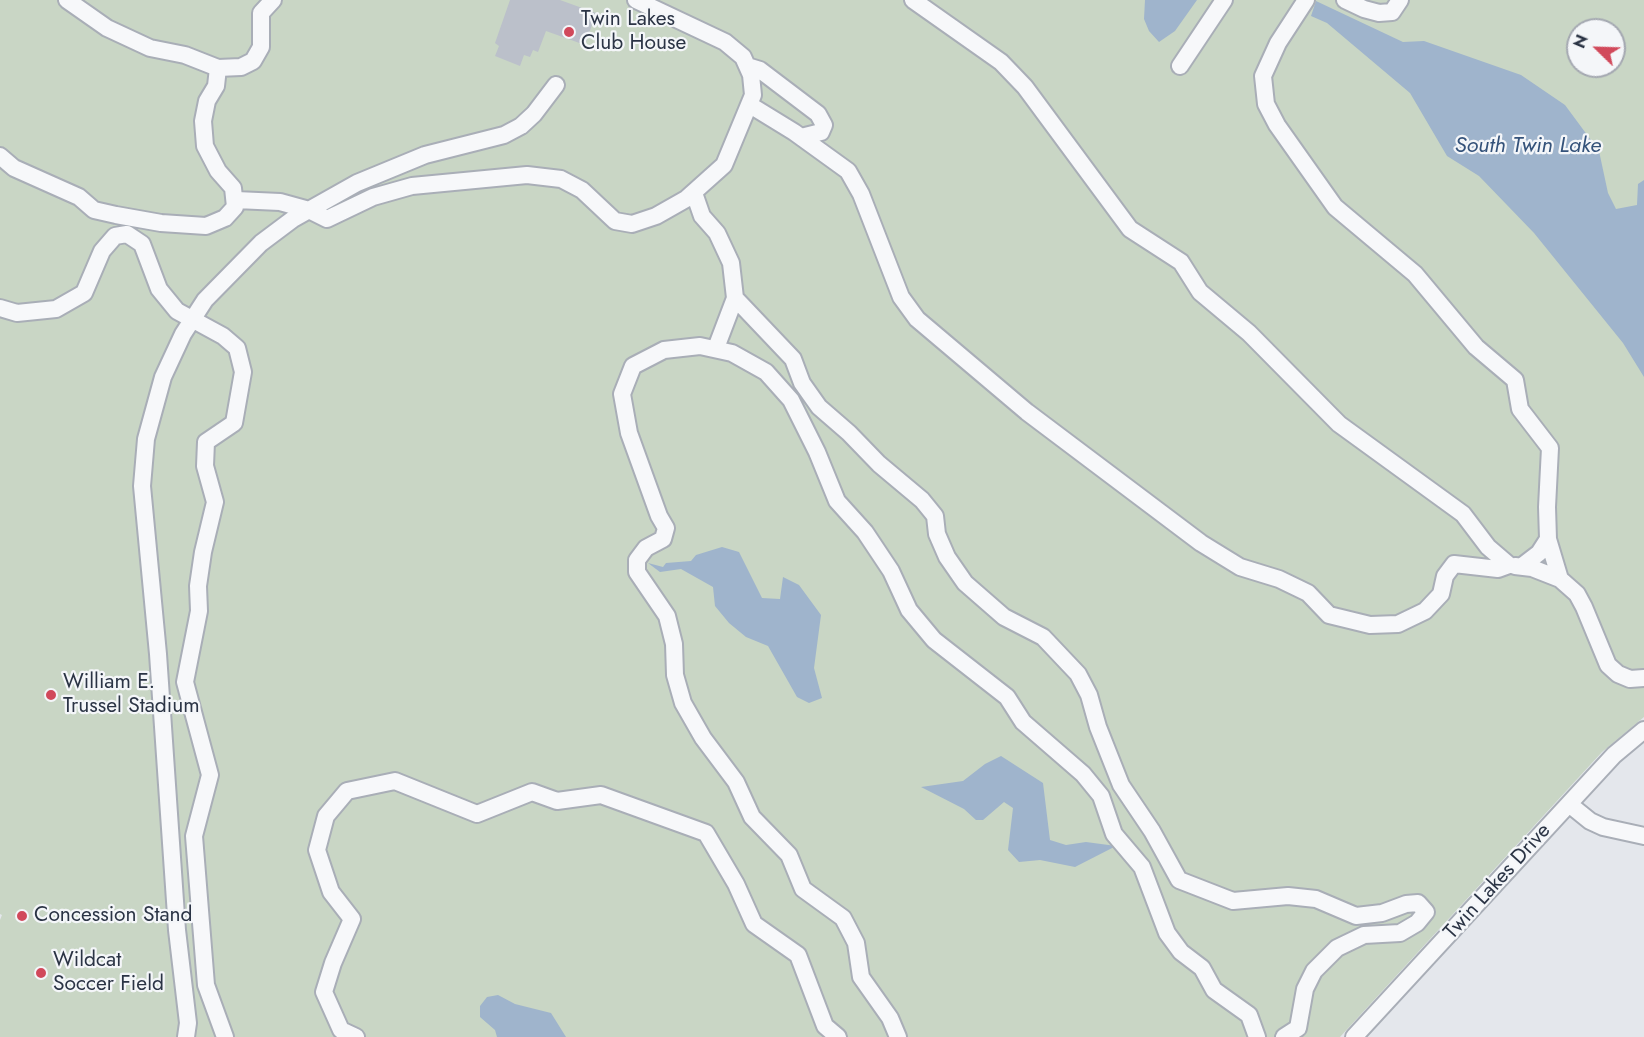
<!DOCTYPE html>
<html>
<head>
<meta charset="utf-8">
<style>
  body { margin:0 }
  #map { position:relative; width:1644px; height:1037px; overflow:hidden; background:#e4e7ec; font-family:Jost,sans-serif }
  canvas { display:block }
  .north { position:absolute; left:1566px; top:18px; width:60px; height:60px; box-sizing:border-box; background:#f4f6f9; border:2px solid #a4a8b1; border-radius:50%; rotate:293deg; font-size:16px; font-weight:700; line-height:24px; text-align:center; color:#2b3445 }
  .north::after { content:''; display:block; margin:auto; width:21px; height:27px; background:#d1495b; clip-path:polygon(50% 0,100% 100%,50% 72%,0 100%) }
</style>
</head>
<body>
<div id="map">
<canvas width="1644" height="1037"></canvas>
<div class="north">N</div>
</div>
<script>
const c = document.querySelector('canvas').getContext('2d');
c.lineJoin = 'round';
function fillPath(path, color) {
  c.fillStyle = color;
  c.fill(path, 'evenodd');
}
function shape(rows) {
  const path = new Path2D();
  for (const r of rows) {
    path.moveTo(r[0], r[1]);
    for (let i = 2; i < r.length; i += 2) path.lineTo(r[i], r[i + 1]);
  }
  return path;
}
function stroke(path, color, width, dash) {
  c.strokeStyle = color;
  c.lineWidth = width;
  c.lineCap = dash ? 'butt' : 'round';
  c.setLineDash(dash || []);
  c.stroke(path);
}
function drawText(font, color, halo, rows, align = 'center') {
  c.font = font + ' Jost,sans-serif';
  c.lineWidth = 4.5;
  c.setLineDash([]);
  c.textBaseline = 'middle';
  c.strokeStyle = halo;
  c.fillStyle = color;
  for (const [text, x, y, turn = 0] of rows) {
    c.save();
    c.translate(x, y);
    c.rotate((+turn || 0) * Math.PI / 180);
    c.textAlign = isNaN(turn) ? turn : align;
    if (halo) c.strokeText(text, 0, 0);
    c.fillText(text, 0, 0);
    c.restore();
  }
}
fillPath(shape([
  [0,0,1644,0,1644,717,1602,752,1340,1037,0,1037,0,920,2,915,0,914],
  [1578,30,1614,30,1614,66,1578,66]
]), '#c9d6c5');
fillPath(shape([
  [1145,0,1197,0,1175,31,1159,42,1149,31,1144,19],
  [1316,1,1403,42,1424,41,1521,75,1565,105,1599,151,1608,193,1616,209,1637,205,1638,184,1644,180,1644,377,1623,343,1534,233,1479,176,1447,156,1410,93,1327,23,1311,16],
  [722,547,739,552,762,598,780,599,783,577,799,585,821,615,814,668,822,698,809,703,797,697,768,646,746,637,729,623,715,606,713,587,681,569,660,572,648,563,663,567,666,563,691,561,696,555],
  [1001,756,1043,783,1050,840,1066,845,1086,842,1116,846,1075,867,1040,860,1019,862,1008,850,1013,808,1004,802,983,820,976,820,964,809,921,787,963,781,985,764],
  [498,995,515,1004,551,1013,566,1037,497,1037,495,1030,480,1017,480,1006,487,997]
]), '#9fb4cc');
fillPath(shape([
  [510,0,560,0,596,13,585,45,546,31,538,52,533,50,530,57,524,55,520,66,495,56,499,46,495,43]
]), '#bbc0ca');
const minor = shape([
  [1306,0,1278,43,1263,76,1266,104,1277,125,1335,207,1415,274,1476,347,1515,380,1520,409,1550,448,1547,507,1548,539,1539,553,1522,566],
  [1345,0,1364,9,1379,13,1392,12,1400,0],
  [747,66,760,70,818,114,824,125,821,132,801,137],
  [1180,66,1224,0],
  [218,68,241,67,253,61,261,47,261,13,273,0],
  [750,105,794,132,848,171,861,194,901,297,917,319,1027,412,1201,543,1240,567,1279,579,1308,593,1329,615,1370,625,1398,624,1425,611,1441,594,1445,576,1454,564,1498,569,1509,565,1488,547,1463,514,1339,424,1249,333,1200,292,1181,262,1130,229,1025,87,1001,62,913,0],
  [0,156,14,168,79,197,94,210,116,215,161,223,206,226,225,218,235,207,233,188,218,171,205,146,203,121,207,101,216,86,218,68,185,55,150,48,107,28,67,0],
  [694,193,702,216,717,233,731,263,735,298,793,359,802,383,819,407,849,433,879,464,922,500,935,516,937,534,947,557,965,583,1004,617,1043,637,1078,674,1089,695,1098,727,1121,785,1152,831,1179,880,1233,901,1288,896,1316,899,1356,916,1382,913,1406,904,1418,903,1426,912,1417,923,1400,933,1364,935,1337,948,1314,971,1305,989,1298,1028,1284,1037],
  [236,200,280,202,309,210,327,219,373,197,412,186,527,175,561,179,582,190,615,221,632,224,656,216,686,199,724,165,753,95,751,75,743,57,725,42,636,0],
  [0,308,17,313,56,309,84,293,102,251,115,236,127,234,142,244,159,289,177,311,223,336,237,348,243,372,234,423,206,442,205,466,215,502,203,552,198,586,199,611,185,682,210,775,194,836,206,985,225,1037],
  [716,348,735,298],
  [1515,566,1532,568,1560,579,1548,539],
  [1560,579,1577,594,1584,607,1608,665,1618,674,1630,679,1644,678],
  [1569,804,1590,821,1603,827,1644,836],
  [186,1037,188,1023,177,930,158,654,142,486,146,439,163,377,183,334,205,300,261,243,293,219,357,183,425,155,504,135,521,126,534,114,556,85],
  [356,1037,341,1030,324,992,333,963,352,919,331,892,317,850,326,816,347,791,395,781,477,814,532,792,557,801,601,795,706,833,736,884,754,924,798,955,825,1026,838,1037],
  [898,1037,890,1018,861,977,856,943,843,918,803,889,789,855,752,817,736,782,703,738,683,703,675,675,674,644,667,616,637,572,637,560,646,548,663,539,666,528,659,516,629,433,622,394,633,366,664,350,700,346,732,353,766,372,791,400,817,452,837,501,865,532,891,571,909,610,934,640,1007,697,1023,722,1083,774,1101,796,1114,834,1142,867,1167,933,1181,952,1202,968,1214,990,1249,1015,1257,1037],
  [1354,1037,1614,755,1644,730]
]);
stroke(minor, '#a9aeb7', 20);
stroke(minor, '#f7f8fa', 16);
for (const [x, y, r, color] of [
  [569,32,6,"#d1495b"],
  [51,695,6,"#d1495b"],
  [22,916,6,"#d1495b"],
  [41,973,6,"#d1495b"]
]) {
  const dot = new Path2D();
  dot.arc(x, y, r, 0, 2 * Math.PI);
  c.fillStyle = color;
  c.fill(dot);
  stroke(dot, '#f4f6f9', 2);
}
drawText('21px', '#2b3445', '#f4f6f9', [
  ["Twin Lakes",581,20],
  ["Club House",581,44],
  ["William E.",63,683],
  ["Trussel Stadium",63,707],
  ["Concession Stand",34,916],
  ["Wildcat",53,961],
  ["Soccer Field",53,985]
], 'left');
drawText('21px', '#2b3445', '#f4f6f9', [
  ["Twin Lakes Drive",1498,882,-48]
]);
drawText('italic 22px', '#34527a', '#f4f6f9', [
  ["South Twin Lake",1528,147]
]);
</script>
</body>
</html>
